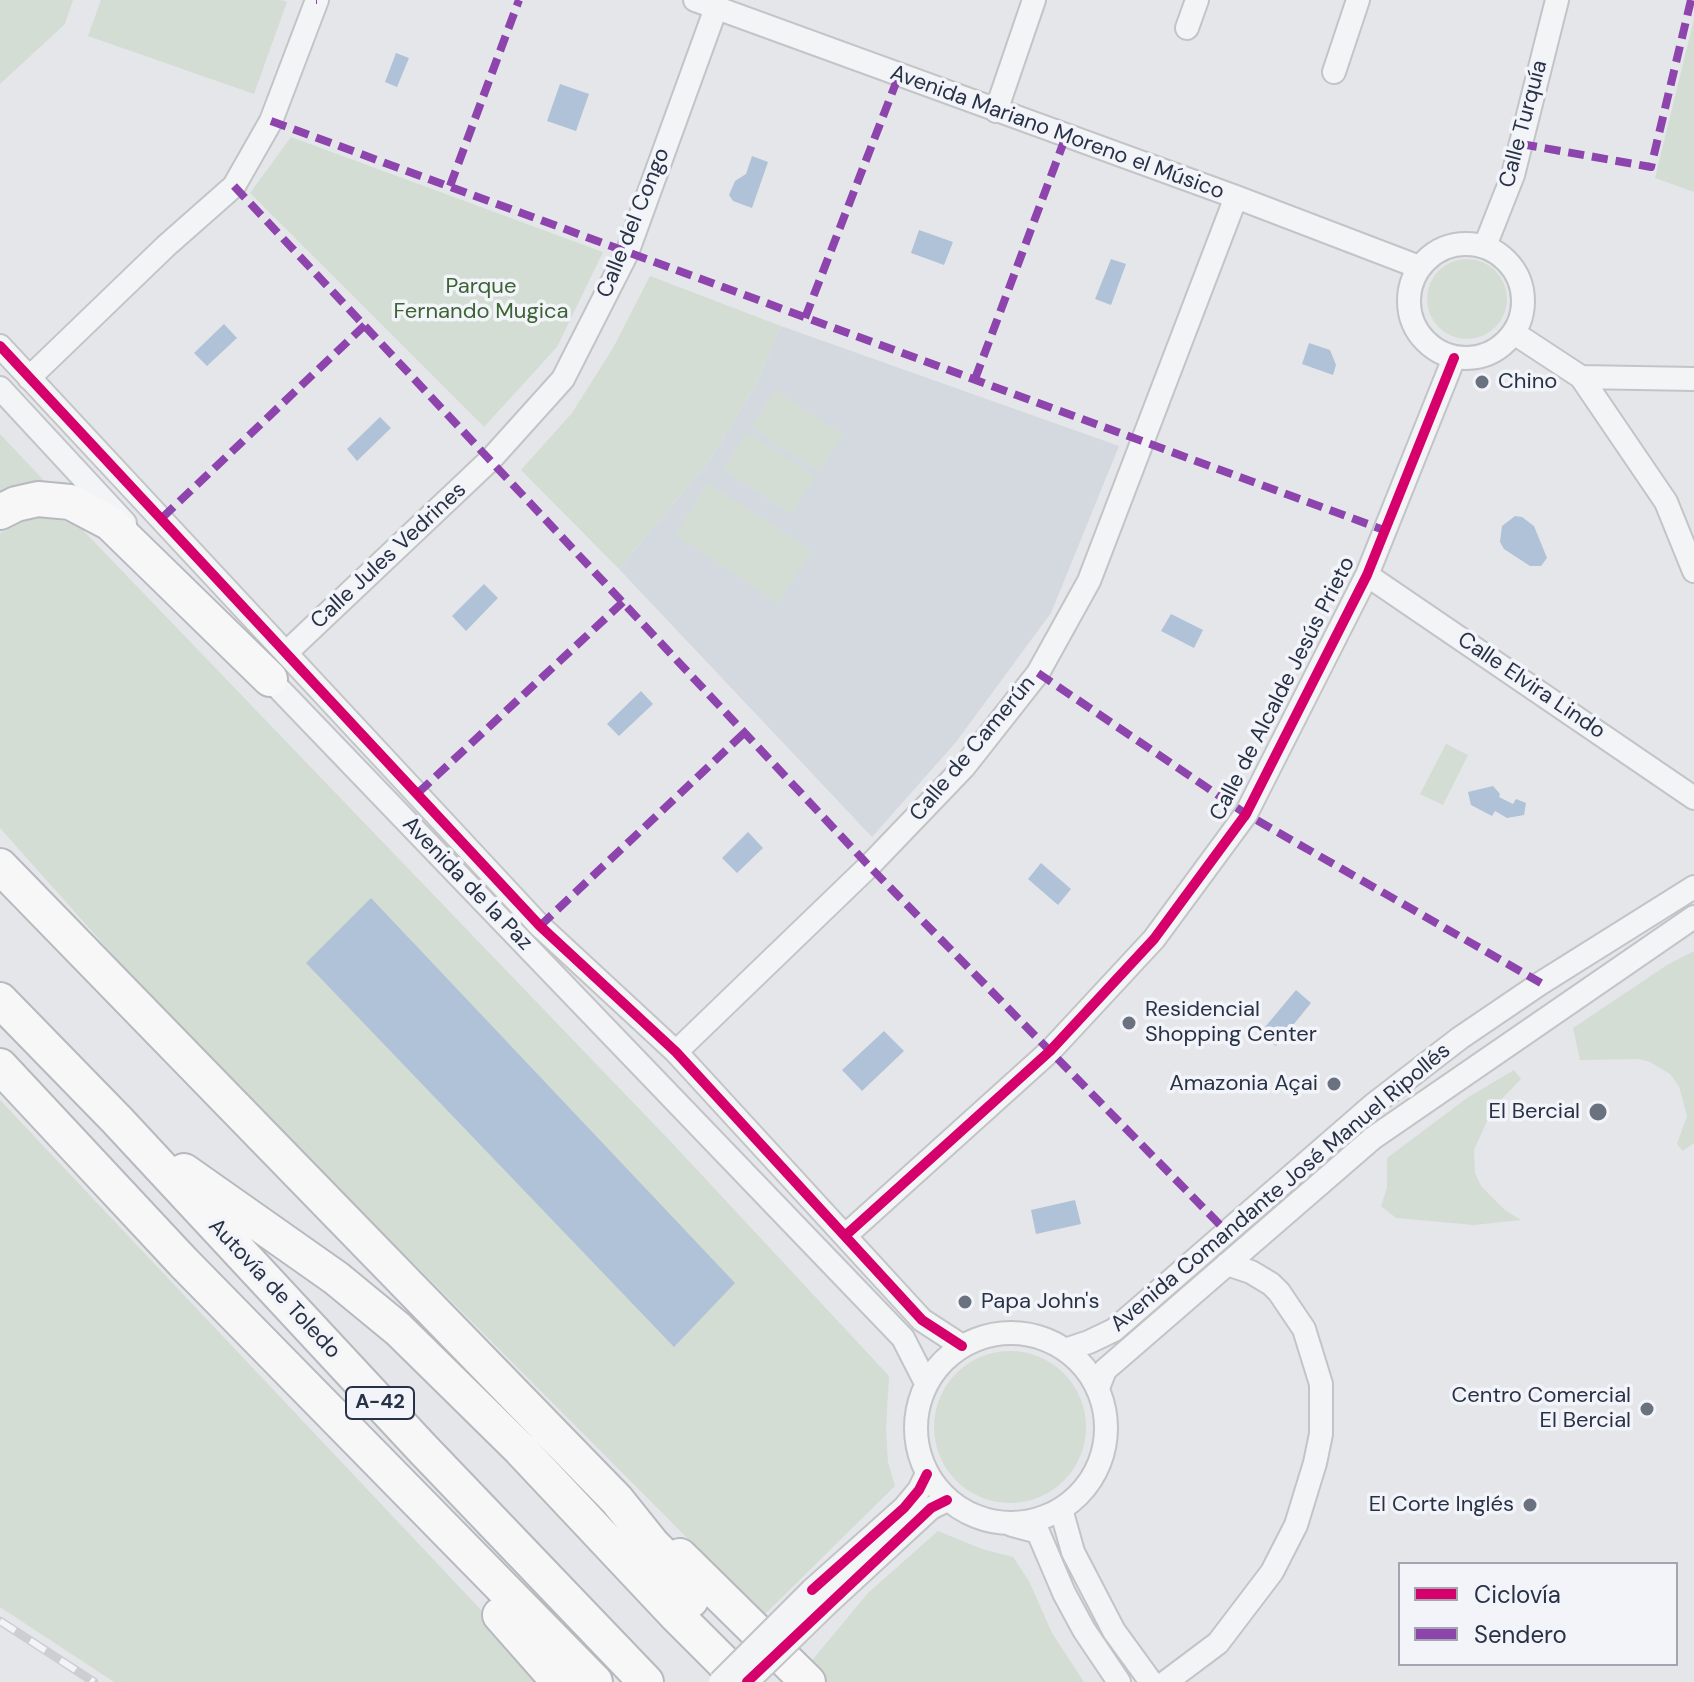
<!DOCTYPE html>
<html>
<head>
<meta charset="utf-8">
<style>
  body { margin:0 }
  #map { position:relative; width:1694px; height:1682px; overflow:hidden; background:#e4e6e9; font-family:"DM Sans",sans-serif }
  canvas { display:block }
  .legend { position:absolute; left:1398px; top:1562px; width:280px; height:104px; box-sizing:border-box; background:#f2f4f9; border:2px solid #a1a6b1; margin:0; padding:10px 14px; list-style:none; font-size:24px; color:#283246 }
  .legend li { display:flex; align-items:center; gap:16px; height:40px }
  .legend b { width:40px; border:2px solid #a1a6b1 }
</style>
</head>
<body>
<div id="map">
<canvas width="1694" height="1682"></canvas>
<ul class="legend">
<li><b style="height:10px;background:#d6006c"></b>Ciclovía</li>
<li><b style="height:10px;background:#8e44ad"></b>Sendero</li>
</ul>
</div>
<script>
const c = document.querySelector('canvas').getContext('2d');
c.lineJoin = 'round';
function fillPath(path, color) {
  c.fillStyle = color;
  c.fill(path, 'evenodd');
}
function shape(rows) {
  const path = new Path2D();
  for (const r of rows) {
    if (r.length === 3) {
      path.moveTo(r[0] + r[2], r[1]);
      path.arc(r[0], r[1], r[2], 0, 2 * Math.PI);
      continue;
    }
    path.moveTo(r[0], r[1]);
    for (let i = 2; i < r.length; i += 2) path.lineTo(r[i], r[i + 1]);
  }
  return path;
}
function stroke(path, color, width, dash) {
  c.strokeStyle = color;
  c.lineWidth = width;
  c.lineCap = dash ? 'butt' : 'round';
  c.setLineDash(dash || []);
  c.stroke(path);
}
function drawText(font, color, halo, rows, align = 'center') {
  c.font = font + ' "DM Sans",sans-serif';
  c.lineWidth = 7;
  c.setLineDash([]);
  c.textBaseline = 'middle';
  c.strokeStyle = halo;
  c.fillStyle = color;
  for (const [text, x, y, turn = 0] of rows) {
    c.save();
    c.translate(x, y);
    c.rotate((+turn || 0) * Math.PI / 180);
    c.textAlign = isNaN(turn) ? turn : align;
    if (halo) c.strokeText(text, 0, 0);
    c.fillText(text, 0, 0);
    c.restore();
  }
}
fillPath(shape([
  [781,326,1119,446,1051,613,956,742,872,837,619,569,709,461,755,386]
]), '#d4d9e0');
fillPath(shape([
  [0,0,73,0,65,24,0,84],
  [101,0,281,0,287,2,254,94,88,36],
  [1694,19,1694,192,1655,178],
  [291,137,603,252,557,347,484,427,250,193],
  [1467,299,40],
  [650,276,781,326,755,386,709,461,619,569,521,470,572,413,613,348],
  [775,390,843,435,819,472,751,427],
  [747,432,815,477,791,514,723,469],
  [0,434,52,489,0,501],
  [708,483,812,551,778,603,675,535],
  [36,516,77,524,673,1144,889,1376,886,1429,888,1462,895,1486,764,1615,171,1020,0,828,0,533],
  [1446,744,1468,755,1443,805,1420,794],
  [1694,951,1694,1143,1683,1151,1677,1144,1687,1116,1679,1086,1670,1074,1650,1062,1639,1059,1580,1060,1573,1028,1667,965],
  [1514,1070,1521,1079,1493,1108,1474,1150,1475,1173,1481,1186,1505,1210,1521,1220,1474,1225,1396,1218,1381,1206,1387,1188,1387,1158,1467,1098],
  [0,1100,549,1682,114,1682,0,1607],
  [1010,1427,76],
  [938,1531,982,1549,1013,1557,1029,1581,1052,1633,1084,1682,826,1682,809,1664,868,1593]
]), '#d4ddd4');
fillPath(shape([
  [396,53,409,58,397,87,385,82],
  [560,84,589,94,576,131,547,121],
  [752,156,768,162,752,208,733,201,729,195,735,181,746,174],
  [919,230,953,242,944,265,911,253],
  [1111,259,1126,264,1111,305,1095,299],
  [224,324,237,338,207,366,194,353],
  [1309,343,1330,350,1336,365,1333,375,1302,364],
  [380,417,391,428,357,461,347,449],
  [1515,516,1522,517,1534,526,1547,558,1541,566,1530,566,1504,549,1500,542,1502,526],
  [484,584,498,598,466,631,452,616],
  [1171,614,1203,630,1194,648,1161,631],
  [641,691,653,704,619,736,607,724],
  [1493,786,1500,794,1499,797,1513,804,1516,799,1526,803,1524,815,1507,818,1495,811,1492,816,1471,805,1468,792],
  [748,832,763,848,737,873,722,858],
  [1041,863,1071,889,1058,905,1028,879],
  [371,898,735,1283,674,1347,306,963],
  [1296,990,1311,1003,1276,1046,1260,1033],
  [884,1031,904,1051,862,1091,842,1070],
  [1075,1200,1081,1224,1036,1234,1031,1210]
]), '#b0c2d7');
const minor = shape([
  [695,0,1236,197,1419,267],
  [1187,28,1197,0],
  [1334,72,1358,0],
  [996,111,1034,0],
  [1466,301,57],
  [1485,246,1513,175,1557,0],
  [1514,333,1581,377,1666,502,1694,571],
  [0,346,540,926,676,1052,922,1320,962,1346],
  [1581,377,1694,379],
  [29,378,166,246,234,186,271,121,317,0],
  [0,388,125,523],
  [1367,575,1694,798],
  [287,652,491,459,563,379,627,253,716,8],
  [263,672,903,1338,926,1383],
  [676,1052,869,866,964,767,1038,673,1089,581,1236,197],
  [846,1235,1050,1051,1154,939,1246,814,1367,575,1454,358],
  [1011,1428,95],
  [1065,1350,1089,1342,1114,1330,1373,1105,1460,1038,1541,983,1694,887],
  [1098,1388,1105,1370,1373,1138,1694,917],
  [1061,1509,1073,1552,1114,1631,1151,1682],
  [1012,1525,1038,1532,1064,1593,1084,1630,1119,1682],
  [812,1590,904,1508,919,1490,927,1474],
  [826,1605,931,1508,947,1500],
  [1166,1682,1218,1643,1272,1572,1296,1525,1315,1463,1321,1434,1321,1384,1304,1329,1279,1292,1271,1284,1251,1272,1227,1264]
]);
const highway = shape([
  [0,512,16,504,38,499,70,502,110,523,270,679],
  [0,866,617,1500,653,1545,680,1572,691,1600],
  [0,1000,117,1120,421,1447,646,1682],
  [0,1066,183,1262,595,1682],
  [184,1171,336,1278,398,1329,520,1449,677,1616,743,1682],
  [680,1556,808,1682],
  [500,1615,559,1682]
]);
stroke(minor, '#c2c4c7', 26);
stroke(highway, '#b6b9be', 38);
stroke(minor, '#f3f4f6', 22);
stroke(highway, '#f7f7f7', 34);
const rail = shape([
  [0,1621,94,1682]
]);
stroke(rail, '#ccced1', 9);
stroke(rail, '#f2f4f9', 6, [18]);
const minorBridge = shape([
  [720,1682,812,1590],
  [747,1682,826,1605]
]);
stroke(minorBridge, '#c2c4c7', 26, []);
stroke(minorBridge, '#f3f4f6', 22);
stroke(shape([
  [316,0,317,0],
  [271,121,1384,530],
  [1521,144,1651,167,1691,0],
  [234,186,869,866,1228,1233],
  [450,186,519,0],
  [805,318,899,75],
  [975,379,1066,136],
  [162,518,365,325],
  [1038,673,1246,814,1541,983],
  [418,793,623,602],
  [540,926,744,733]
]), '#8e44ad', 8, [16, 8]);
stroke(shape([
  [0,346,540,926,676,1052,922,1320,962,1346],
  [846,1235,1050,1051,1154,939,1246,814,1367,575,1454,358],
  [812,1590,904,1508,919,1490,927,1474],
  [747,1682,931,1508,947,1500]
]), '#d6006c', 10);
for (const [x, y, r, color] of [
  [1482,382,8,"#6a717f"],
  [1129,1023,8,"#6a717f"],
  [1334,1084,8,"#6a717f"],
  [1598,1112,10,"#6a717f"],
  [965,1302,8,"#6a717f"],
  [1647,1409,8,"#6a717f"],
  [1530,1505,8,"#6a717f"]
]) {
  const dot = new Path2D();
  dot.arc(x, y, r, 0, 2 * Math.PI);
  c.fillStyle = color;
  c.fill(dot);
  stroke(dot, '#f2f4f9', 3);
}
for (const [x, y, w] of [
  [380,1403,68]
]) {
  const box = new Path2D();
  box.roundRect(x - w / 2, y - 16, w, 32, 6);
  c.fillStyle = '#f2f4f9';
  c.fill(box);
  stroke(box, '#283246', 2);
}
drawText('bold 20px', '#283246', null, [
  ["A-42",380,1403]
]);
drawText('22px', '#283246', '#f2f4f9', [
  ["Calle Turquía",1524,124,-75],
  ["Avenida Mariano Moreno el Músico",1057,133,20],
  ["Calle del Congo",634,223,-68],
  ["Calle Jules Vedrines",389,556,-43],
  ["Calle Elvira Lindo",1531,686,34],
  ["Calle de Alcalde Jesús Prieto",1283,689,-63],
  ["Calle de Camerún",973,749,-50],
  ["Avenida de la Paz",467,884,46],
  ["Avenida Comandante José Manuel Ripollés",1281,1188,-40],
  ["Autovía de Toledo",274,1289,47]
]);
drawText('22px', '#3b6333', '#f2f4f9', [
  ["Parque",481,287],
  ["Fernando Mugica",481,312]
]);
drawText('22px', '#283246', '#f2f4f9', [
  ["Chino",1498,382,"left"],
  ["Residencial",1145,1010,"left"],
  ["Shopping Center",1145,1035,"left"],
  ["Amazonia Açai",1318,1084],
  ["El Bercial",1580,1112],
  ["Papa John's",981,1302,"left"],
  ["Centro Comercial",1631,1396],
  ["El Bercial",1631,1421],
  ["El Corte Inglés",1514,1505]
], 'right');
</script>
</body>
</html>
